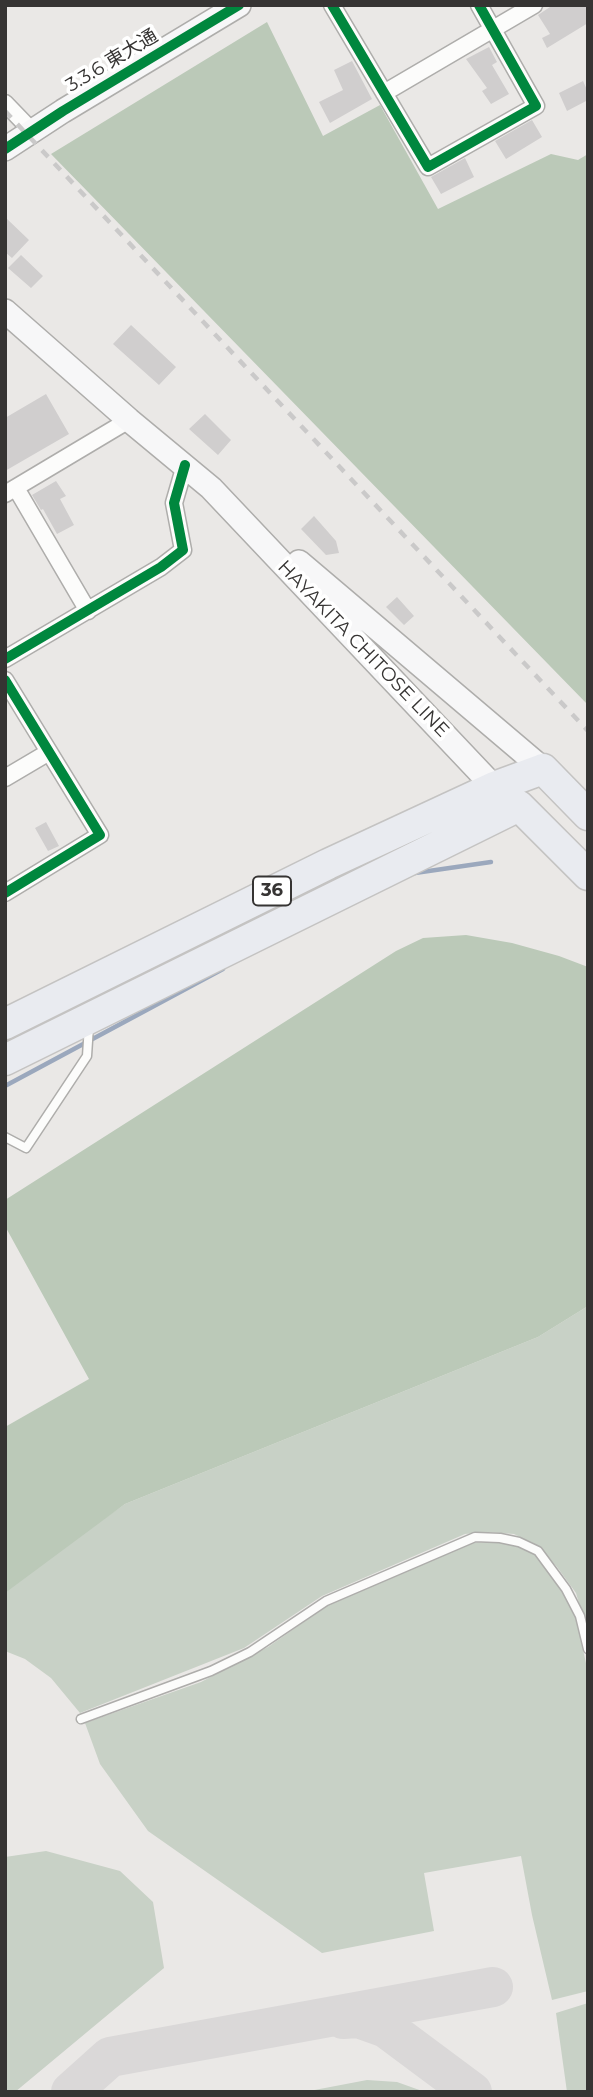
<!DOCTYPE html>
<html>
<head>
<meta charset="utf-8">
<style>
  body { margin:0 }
  #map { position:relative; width:593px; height:2097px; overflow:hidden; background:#eae8e6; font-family:Montserrat,sans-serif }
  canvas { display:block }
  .frame { position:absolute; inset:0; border:7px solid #363433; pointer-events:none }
</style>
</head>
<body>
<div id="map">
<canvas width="593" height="2097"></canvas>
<div class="frame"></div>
</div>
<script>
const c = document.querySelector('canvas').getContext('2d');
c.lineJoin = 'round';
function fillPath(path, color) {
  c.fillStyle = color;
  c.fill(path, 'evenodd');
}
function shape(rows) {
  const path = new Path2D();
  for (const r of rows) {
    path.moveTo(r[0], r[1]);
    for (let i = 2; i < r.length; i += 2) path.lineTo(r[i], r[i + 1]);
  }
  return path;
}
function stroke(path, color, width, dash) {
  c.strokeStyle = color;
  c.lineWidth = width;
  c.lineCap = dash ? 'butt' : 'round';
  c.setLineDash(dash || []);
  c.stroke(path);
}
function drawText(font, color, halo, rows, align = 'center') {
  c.font = font + ' Montserrat,"Noto Sans JP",sans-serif';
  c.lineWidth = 7;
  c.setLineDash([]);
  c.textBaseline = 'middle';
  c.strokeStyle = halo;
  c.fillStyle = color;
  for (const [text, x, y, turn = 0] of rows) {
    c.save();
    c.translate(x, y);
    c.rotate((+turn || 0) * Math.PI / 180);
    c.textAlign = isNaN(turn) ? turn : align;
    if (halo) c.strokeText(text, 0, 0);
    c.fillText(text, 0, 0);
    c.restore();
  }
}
fillPath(shape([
  [588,1306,588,1634,576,1593,557,1567,538,1546,514,1534,488,1532,465,1534,322,1596,244,1648,80,1713,51,1678,25,1659,5,1651,5,1588,125,1504,538,1337],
  [506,1541,533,1551,557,1579,575,1614,588,1672,588,1991,552,2000,532,1915,521,1856,424,1873,434,1931,322,1953,148,1831,100,1764,85,1723,201,1682,268,1647,328,1605,379,1581,469,1543],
  [46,1851,120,1871,153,1902,164,1968,15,2092,5,2092,5,1857],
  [588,2003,588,2092,567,2092,556,2013],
  [367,2080,397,2082,425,2092,304,2092]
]), '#c8d1c6');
fillPath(shape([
  [267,22,323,136,380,105,438,209,551,154,578,160,588,154,588,705,51,154],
  [466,935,512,943,559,956,588,967,588,1306,538,1337,125,1504,5,1593,5,1427,89,1379,5,1226,5,1200,396,951,423,938]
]), '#bbc9b8');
stroke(shape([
  [415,873,491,862],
  [5,1086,223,969]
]), '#9ba8bd', 4.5);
stroke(shape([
  [343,2019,358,2018,386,2028,472,2092],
  [71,2092,110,2057,493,1987]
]), '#dad8d8', 40);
fillPath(shape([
  [553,5,588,5,588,23,547,48,542,38,550,34,538,15],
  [489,47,497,62,492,65,509,94,491,104,482,91,487,88,466,59],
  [352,61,372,99,330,123,319,102,343,90,334,70],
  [583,81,588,92,588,100,567,111,559,93],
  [532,120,542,137,506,159,495,141],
  [465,158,474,177,441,194,431,177],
  [5,217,29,240,12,258,5,252],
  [21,255,43,276,31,288,8,268],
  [131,325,176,367,159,385,113,344],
  [46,394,69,434,5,471,5,418],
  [205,414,231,440,218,455,189,429],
  [56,481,66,496,60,499,74,525,57,534,43,509,41,510,32,495],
  [314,516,336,541,339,553,326,555,301,529],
  [397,597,414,616,404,625,386,607],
  [46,822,59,846,48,851,35,828]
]), '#d0cece');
const lane = shape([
  [5,1137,26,1148,87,1056,89,1026],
  [81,1719,211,1671,250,1652,326,1601,475,1537,500,1538,519,1542,538,1551,566,1589,580,1616,588,1649]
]);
const street = shape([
  [332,5,428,167,536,106,479,5],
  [384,93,534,5],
  [5,103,32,131],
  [16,488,88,611],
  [5,494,129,420],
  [5,659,161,567,183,550,174,503,185,465],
  [5,680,100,835,5,893],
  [5,778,49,752]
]);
const secondary = shape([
  [5,149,63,111,239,5],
  [5,311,129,420,211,488,494,787,505,795],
  [299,562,543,769]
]);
const highway = shape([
  [543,769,588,815],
  [519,806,588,875],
  [5,1024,328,864,494,787,543,769],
  [5,1060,519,806]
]);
stroke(lane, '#aeadab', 11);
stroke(street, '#aeadab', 19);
stroke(secondary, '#aeadab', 26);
stroke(highway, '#c4c3c2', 33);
stroke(lane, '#fcfcfb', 8);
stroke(street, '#fcfcfb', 16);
stroke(secondary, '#f7f7f8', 23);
stroke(highway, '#e9ebf0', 30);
stroke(shape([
  [5,111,588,731]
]), '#cac9c9', 4.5, [9, 9]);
stroke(shape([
  [332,5,428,167,536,106,479,5],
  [5,149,63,111,239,5],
  [5,659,161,567,183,550,174,503,185,465],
  [5,680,100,835,5,893]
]), '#00873e', 10);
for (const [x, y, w] of [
  [272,891,38]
]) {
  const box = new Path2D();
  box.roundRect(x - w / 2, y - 14.5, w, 29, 5);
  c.fillStyle = '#fff';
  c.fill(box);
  stroke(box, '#363433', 2);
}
drawText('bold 18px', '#363433', null, [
  ["36",272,891]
]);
drawText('19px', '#363433', '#fff', [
  ["3.3.6 東大通",112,61,-31],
  ["HAYAKITA CHITOSE LINE",363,649,46]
]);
</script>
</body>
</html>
